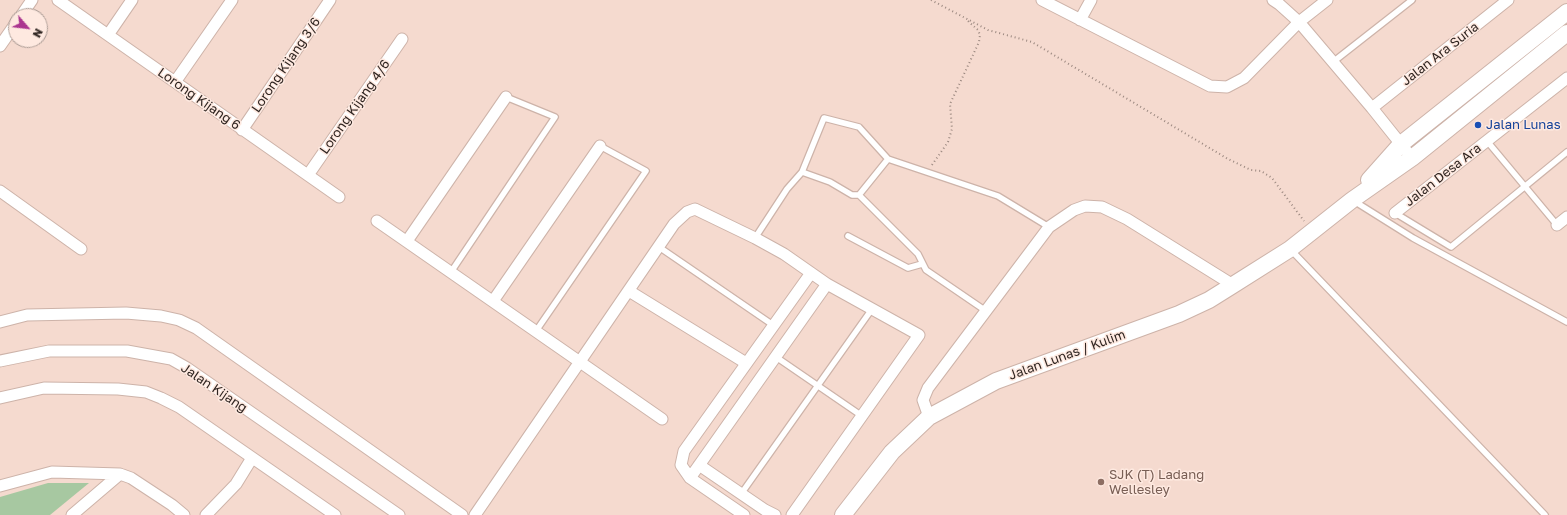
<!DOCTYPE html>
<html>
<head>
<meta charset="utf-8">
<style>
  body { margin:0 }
  #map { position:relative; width:1567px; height:515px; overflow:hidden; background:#f5dacf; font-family:"Golos Text",sans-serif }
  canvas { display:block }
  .north { position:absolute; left:8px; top:8px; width:40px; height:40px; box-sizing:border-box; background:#fee9e0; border:1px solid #ab9b94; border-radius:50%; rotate:118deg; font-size:11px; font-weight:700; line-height:16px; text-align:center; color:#2f2521 }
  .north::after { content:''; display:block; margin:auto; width:14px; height:18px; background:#ab368f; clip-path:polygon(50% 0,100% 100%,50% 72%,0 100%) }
</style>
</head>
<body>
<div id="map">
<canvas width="1567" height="515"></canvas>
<div class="north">N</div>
</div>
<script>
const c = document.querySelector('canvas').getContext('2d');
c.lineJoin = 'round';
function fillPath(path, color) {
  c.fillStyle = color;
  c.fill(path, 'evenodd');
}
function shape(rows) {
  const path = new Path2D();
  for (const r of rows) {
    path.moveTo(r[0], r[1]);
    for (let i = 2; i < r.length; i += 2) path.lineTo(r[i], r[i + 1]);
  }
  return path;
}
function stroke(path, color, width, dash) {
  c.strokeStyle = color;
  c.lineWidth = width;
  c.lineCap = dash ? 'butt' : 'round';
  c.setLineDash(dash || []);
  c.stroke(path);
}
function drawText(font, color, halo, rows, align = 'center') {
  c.font = font + ' "Golos Text",sans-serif';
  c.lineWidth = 3;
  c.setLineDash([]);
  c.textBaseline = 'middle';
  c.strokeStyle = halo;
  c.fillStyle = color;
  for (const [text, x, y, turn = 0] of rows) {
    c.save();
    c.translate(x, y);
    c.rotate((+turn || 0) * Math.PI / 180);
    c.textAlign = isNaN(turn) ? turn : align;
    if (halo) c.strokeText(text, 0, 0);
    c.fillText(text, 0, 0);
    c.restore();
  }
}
fillPath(shape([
  [48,483,89,483,50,515,0,515,0,497]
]), '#a7c8a1');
const service = shape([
  [1333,62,1412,0],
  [1487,141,1557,225],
  [802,172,830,182,852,195,859,195,918,254,926,270,986,311],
  [859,195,888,159],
  [1354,201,1413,238,1567,322],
  [1395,213,1451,247,1567,152],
  [848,236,908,268,922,264],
  [755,238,787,189,802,172,824,118,859,127,888,159,998,196,1049,227],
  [659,247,773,325],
  [1291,250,1545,515],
  [451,272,555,117,506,97],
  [536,331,646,171,600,146],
  [776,357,862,416],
  [741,494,872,309]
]);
const minor = shape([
  [58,0,339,197],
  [1042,0,1210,86,1227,87,1244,78,1299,22,1327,0],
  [1273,0,1279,4,1299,22,1372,108,1412,158],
  [21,16,32,0],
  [1080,20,1091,0],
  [108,35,132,0],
  [0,46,16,23],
  [175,82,232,0],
  [1372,108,1508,0],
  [242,130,330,0],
  [308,175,402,39],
  [0,191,81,249],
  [1395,213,1567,78],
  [377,221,662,419],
  [1557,225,1567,217],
  [407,241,506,97],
  [629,291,746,363],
  [493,301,600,146],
  [0,322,27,315,126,313,161,316,179,320,196,328,462,515],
  [0,361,49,351,127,351,171,359,187,368,399,515],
  [0,398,44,388,118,389,146,392,161,398,179,407,335,515],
  [929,417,923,400,928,388,1049,227,1074,210,1085,206,1102,207,1127,219,1233,285],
  [699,465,765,510,775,515],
  [690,478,827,284],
  [0,486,52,472,120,474,131,478,172,505,184,515],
  [72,515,120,474],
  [206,515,236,484,252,458],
  [475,515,674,224,687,212,695,209,755,238,784,254,827,284,919,335,792,515],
  [744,515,690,478,681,465,684,451,811,273]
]);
const secondary = shape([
  [1369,180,1401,144,1567,12],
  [843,515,892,452,929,417,996,381,1179,314,1209,300,1233,285,1290,249,1352,200,1412,158,1567,33]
]);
stroke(service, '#cdb3a9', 8);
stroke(minor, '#cdb3a9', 13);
stroke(secondary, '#cdb3a9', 18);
stroke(shape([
  [931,0,988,30,1032,42,1228,159,1251,170,1261,171,1272,178,1304,221],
  [932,165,948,142,952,129,950,104,979,42,980,35,978,30,968,21]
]), '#9c8981', 2, [1, 3]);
stroke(service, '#fff', 5.5);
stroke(minor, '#fff', 11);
stroke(secondary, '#fff', 16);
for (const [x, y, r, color] of [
  [1478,125,4,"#1a4fb4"],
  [1101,482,4,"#8d6e63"]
]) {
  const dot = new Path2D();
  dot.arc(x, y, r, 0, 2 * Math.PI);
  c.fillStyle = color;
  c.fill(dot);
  stroke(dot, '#fee9e0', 1.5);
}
drawText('13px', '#2f2521', '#fee9e0', [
  ["Jalan Ara Suria",1440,54,-38],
  ["Lorong Kijang 3/6",286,65,-56],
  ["Lorong Kijang 6",199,99,35],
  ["Lorong Kijang 4/6",355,107,-55],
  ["Jalan Desa Ara",1443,175,-38],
  ["Jalan Lunas / Kulim",1067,355,-20],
  ["Jalan Kijang",214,388,34]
]);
drawText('13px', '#164399', '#fee9e0', [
  ["Jalan Lunas",1486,125]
], 'left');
drawText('13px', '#785e54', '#fee9e0', [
  ["SJK (T) Ladang",1109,475],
  ["Wellesley",1109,490]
], 'left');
</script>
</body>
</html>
